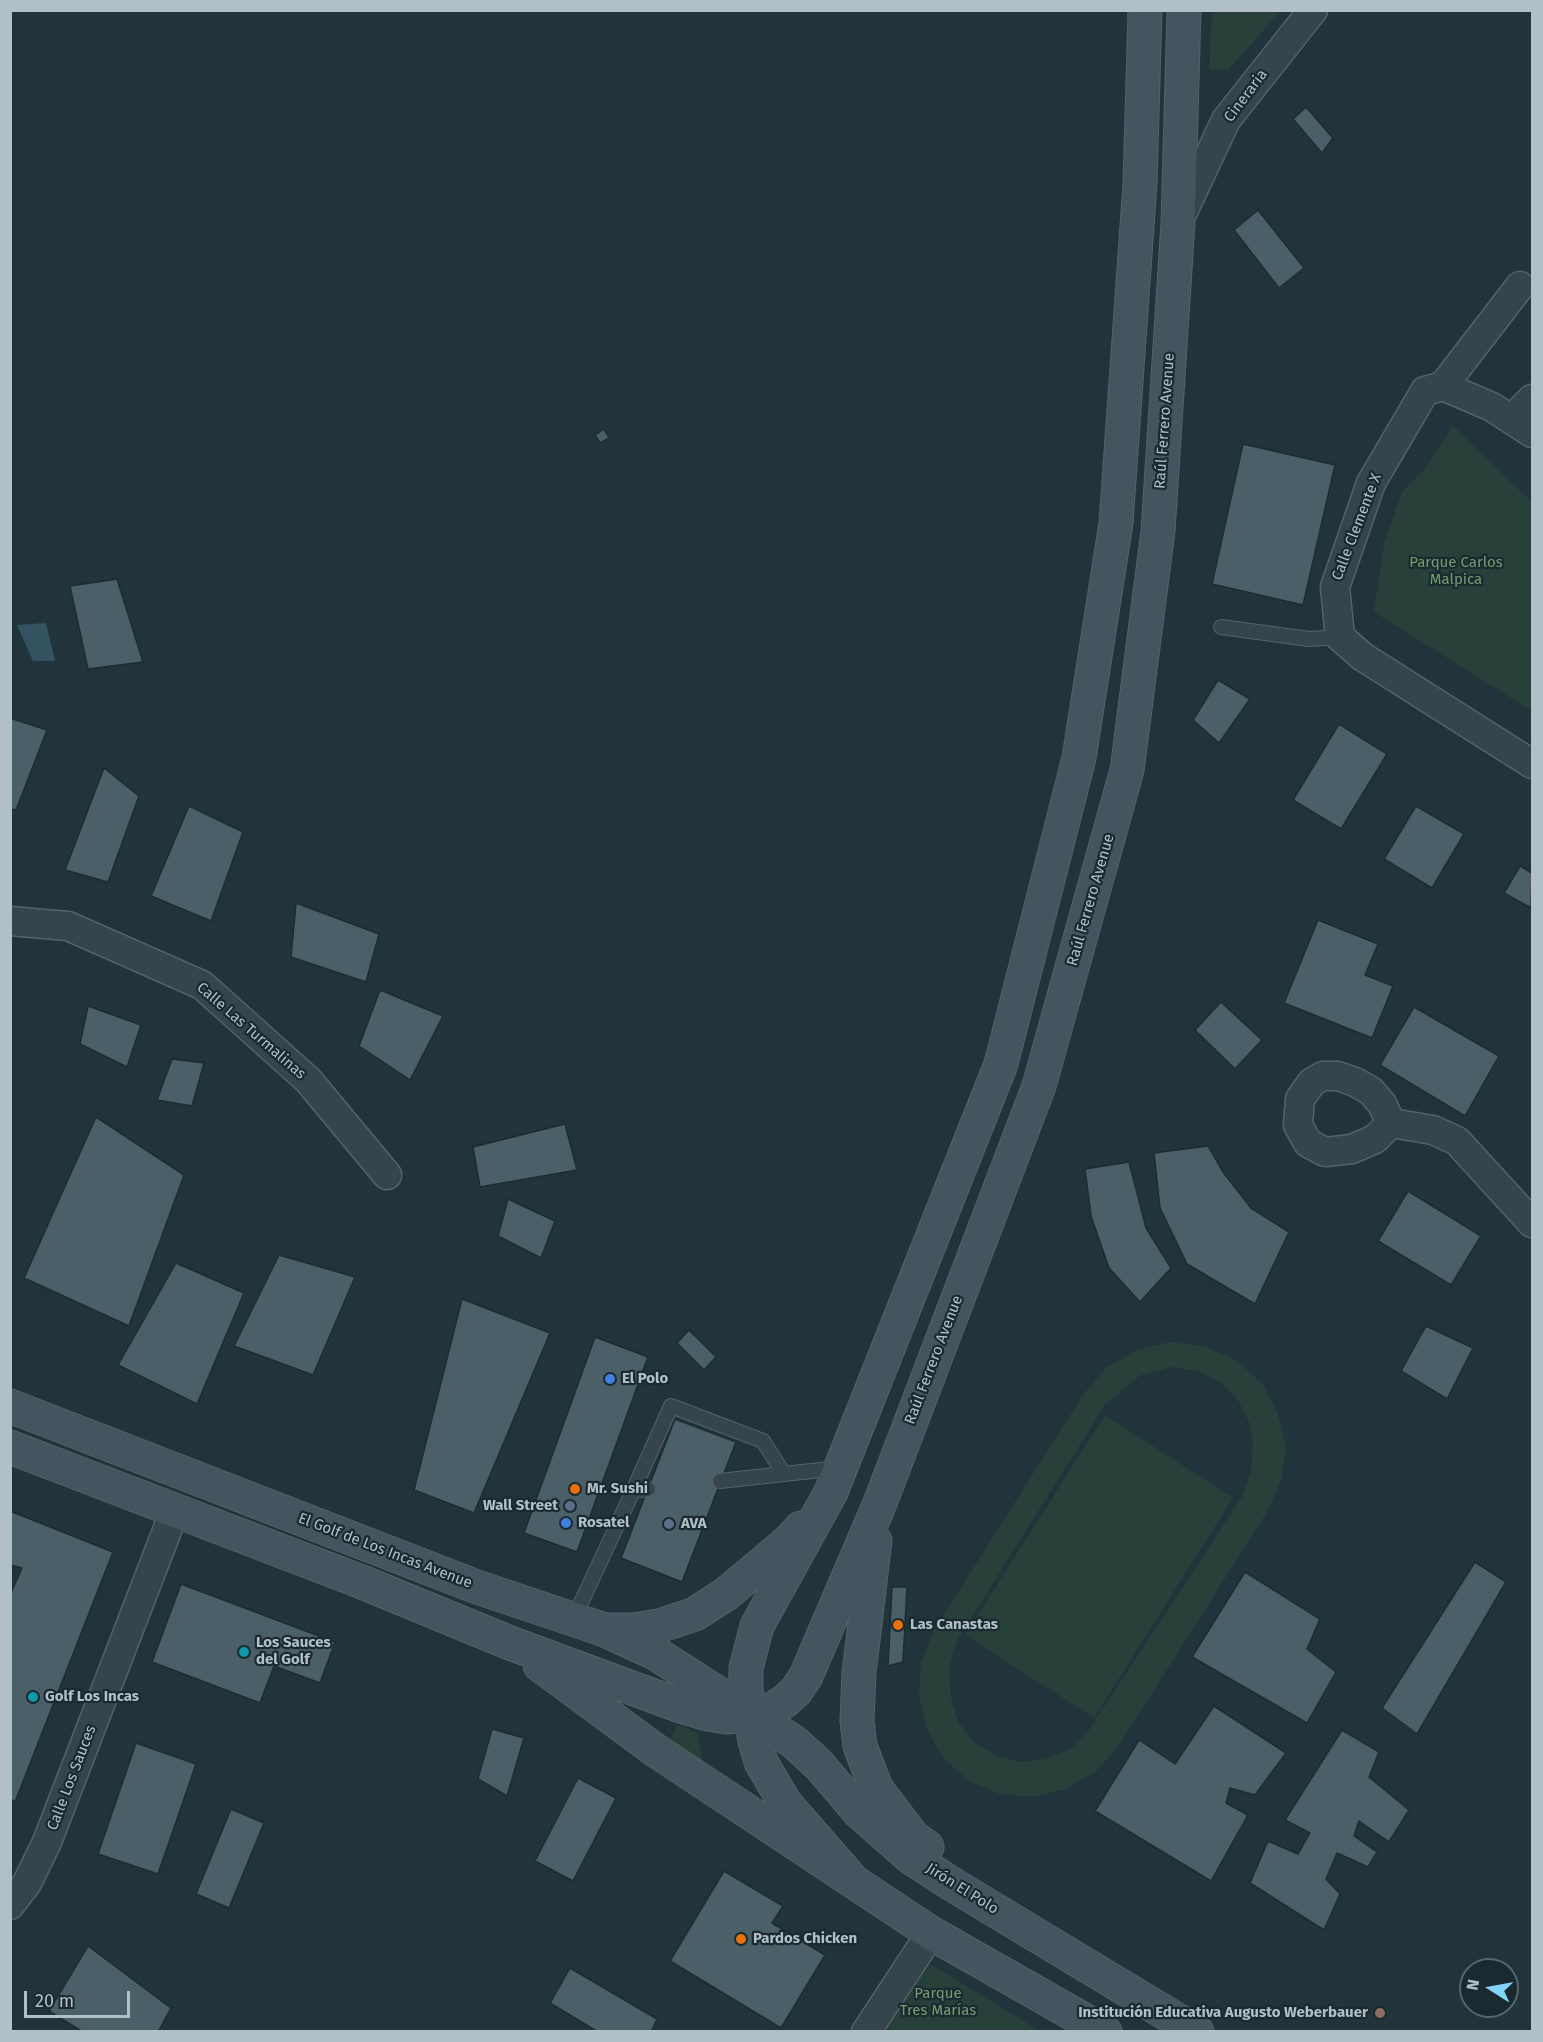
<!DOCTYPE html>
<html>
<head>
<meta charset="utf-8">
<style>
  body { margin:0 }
  #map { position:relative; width:1543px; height:2042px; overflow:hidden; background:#22343b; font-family:"Fira Sans",sans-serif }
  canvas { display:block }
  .frame { position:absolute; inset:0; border:12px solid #b1c0c7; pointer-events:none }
  .north { position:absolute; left:1459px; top:1958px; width:60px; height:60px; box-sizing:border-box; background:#1b2a30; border:2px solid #57666c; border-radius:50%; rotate:281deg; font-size:16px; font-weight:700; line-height:24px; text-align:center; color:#b1c0c7 }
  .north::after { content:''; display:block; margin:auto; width:21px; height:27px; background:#83d4f9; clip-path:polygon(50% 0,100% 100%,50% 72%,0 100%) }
  .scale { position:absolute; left:24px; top:1991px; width:106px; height:27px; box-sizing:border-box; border:3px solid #b1c0c7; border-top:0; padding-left:8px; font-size:18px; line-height:21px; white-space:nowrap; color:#b1c0c7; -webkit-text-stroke:4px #1b2a30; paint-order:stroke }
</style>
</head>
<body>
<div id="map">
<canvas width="1543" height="2042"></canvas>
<div class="frame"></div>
<div class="north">N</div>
<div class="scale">20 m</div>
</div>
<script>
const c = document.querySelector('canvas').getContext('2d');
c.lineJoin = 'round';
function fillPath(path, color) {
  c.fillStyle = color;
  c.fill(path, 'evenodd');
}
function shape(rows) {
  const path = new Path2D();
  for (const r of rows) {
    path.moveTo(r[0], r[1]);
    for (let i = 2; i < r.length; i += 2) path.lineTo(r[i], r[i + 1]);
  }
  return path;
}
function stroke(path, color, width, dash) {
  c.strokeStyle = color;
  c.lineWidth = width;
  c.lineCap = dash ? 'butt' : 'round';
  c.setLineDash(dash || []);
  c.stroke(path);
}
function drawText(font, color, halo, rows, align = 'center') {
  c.font = font + ' "Fira Sans",sans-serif';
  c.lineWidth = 4.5;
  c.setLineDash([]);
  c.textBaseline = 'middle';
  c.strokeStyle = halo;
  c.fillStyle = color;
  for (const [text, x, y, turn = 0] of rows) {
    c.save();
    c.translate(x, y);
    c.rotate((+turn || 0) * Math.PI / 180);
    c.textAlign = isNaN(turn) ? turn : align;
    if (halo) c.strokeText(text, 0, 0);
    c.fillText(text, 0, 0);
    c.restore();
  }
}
fillPath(shape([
  [1212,11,1212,10,1281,11,1228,70,1209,69],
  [1453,426,1532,502,1532,711,1374,612,1384,544,1402,492,1424,470],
  [1170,1342,1204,1346,1236,1360,1262,1383,1278,1414,1286,1448,1281,1481,1267,1512,1118,1747,1095,1772,1066,1789,1033,1797,1000,1794,969,1781,944,1759,927,1730,919,1697,921,1662,934,1630,1083,1395,1106,1368,1136,1350],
  [1171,1367,1197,1371,1222,1383,1238,1400,1249,1422,1253,1445,1251,1471,1243,1495,1089,1730,1072,1748,1046,1759,1021,1762,996,1756,974,1742,958,1722,951,1698,949,1669,956,1642,1105,1405,1139,1376],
  [1105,1415,1233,1498,1094,1718,965,1635],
  [677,1724,698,1733,704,1771,668,1745],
  [930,1964,1040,2031,884,2031]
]), '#27403a');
fillPath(shape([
  [46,623,55,661,33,661,17,625]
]), '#335361');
const building = shape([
  [1306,107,1333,138,1322,153,1293,119,1306,107],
  [1258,210,1304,268,1279,288,1234,230,1258,210],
  [604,429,609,438,600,443,595,435,604,429],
  [1243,444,1335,465,1303,605,1212,584,1243,444],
  [117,579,143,662,88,669,70,586,117,579],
  [1218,680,1250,699,1219,743,1193,720,1218,680],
  [10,718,47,730,16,810,10,809,10,718],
  [1339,724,1387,754,1341,829,1293,800,1339,724],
  [104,768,139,796,108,882,65,870,104,768],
  [189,806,243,832,211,921,151,896,189,806],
  [1416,806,1464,834,1432,888,1384,859,1416,806],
  [1520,866,1532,873,1531,908,1504,893,1520,866],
  [296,903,379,934,366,982,291,957,296,903],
  [1318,920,1378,944,1365,975,1393,986,1372,1038,1284,1003,1318,920],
  [380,990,443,1016,410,1080,359,1046,380,990],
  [1221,1002,1262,1040,1235,1069,1195,1030,1221,1002],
  [88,1006,141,1025,127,1067,80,1044,88,1006],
  [1414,1007,1499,1056,1465,1116,1380,1065,1414,1007],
  [172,1059,204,1063,192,1106,157,1100,172,1059],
  [96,1117,184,1175,129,1326,24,1278,96,1117],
  [565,1124,577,1170,480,1187,473,1147,565,1124],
  [1208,1146,1223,1172,1251,1208,1289,1232,1255,1304,1187,1264,1160,1208,1154,1153,1208,1146],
  [1129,1162,1146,1228,1171,1268,1140,1302,1109,1268,1091,1216,1085,1169,1129,1162],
  [1408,1191,1481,1236,1451,1285,1378,1241,1408,1191],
  [508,1199,555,1221,541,1258,498,1236,508,1199],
  [279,1255,355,1277,313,1375,234,1346,279,1255],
  [176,1263,244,1293,197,1404,118,1365,176,1263],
  [462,1299,550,1333,474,1513,414,1490,462,1299],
  [1426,1326,1473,1348,1447,1399,1401,1371,1426,1326],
  [689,1330,716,1357,704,1370,677,1343,689,1330],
  [595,1337,648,1357,577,1552,524,1533,595,1337],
  [675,1419,736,1442,682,1582,621,1558,675,1419],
  [10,1511,113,1552,15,1802,10,1799,10,1595,22,1568,10,1565,10,1511],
  [1475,1562,1506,1582,1417,1734,1382,1708,1475,1562],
  [1245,1572,1320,1619,1307,1649,1336,1672,1307,1723,1192,1657,1245,1572],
  [181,1584,335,1642,320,1683,274,1666,260,1703,152,1662,181,1584],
  [892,1587,907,1587,903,1662,888,1666,892,1587],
  [1214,1706,1286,1753,1255,1795,1230,1788,1226,1803,1248,1815,1211,1881,1095,1811,1139,1740,1175,1764,1214,1706],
  [492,1729,524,1738,507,1796,478,1779,492,1729],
  [1342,1730,1379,1752,1369,1777,1409,1810,1389,1842,1359,1821,1354,1836,1377,1852,1368,1867,1337,1853,1326,1879,1340,1894,1324,1930,1250,1883,1268,1841,1298,1854,1310,1833,1285,1820,1342,1730],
  [136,1743,196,1764,158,1874,98,1854,136,1743],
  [578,1778,616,1798,573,1881,535,1861,578,1778],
  [231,1809,264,1823,229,1908,196,1894,231,1809],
  [724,1871,783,1906,772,1923,825,1955,781,2028,670,1961,724,1871],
  [88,1946,171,2008,158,2032,83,2032,49,2011,88,1946],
  [570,1968,657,2019,651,2032,598,2032,550,2003,570,1968]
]);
fillPath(building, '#4a5f67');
stroke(building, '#1d2c32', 1.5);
const lane = shape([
  [1221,627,1309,639,1340,637],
  [720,1481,839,1468],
  [633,1491,671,1406,763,1441,784,1474],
  [573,1620,633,1491,648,1489]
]);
const street = shape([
  [1180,218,1226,120,1313,10],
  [1443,386,1520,286],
  [1512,419,1532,399],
  [1532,433,1492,407,1443,386,1425,391,1371,483,1335,587,1340,637,1363,657,1532,764],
  [10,921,68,926,202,985,308,1080,387,1175],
  [1323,1076,1338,1076,1355,1082,1371,1091,1382,1104,1391,1123,1375,1139,1352,1149,1325,1152,1308,1143,1298,1125,1300,1099,1312,1082,1323,1076],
  [1391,1123,1433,1130,1457,1141,1532,1223],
  [10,1905,27,1883,47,1842,175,1510],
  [866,2032,931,1933]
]);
const secondary = shape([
  [10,1406,477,1587,605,1630,655,1653,794,1742,819,1765,859,1812,910,1857,955,1886,1197,2032],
  [10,1447,362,1582,510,1643,678,1705,704,1713,726,1717,751,1714,771,1710,785,1701,796,1691,806,1676,880,1503,1039,1086,1127,770,1158,531,1178,223,1184,10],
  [875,1541,859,1673,857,1721,860,1746,876,1788,913,1837,927,1847],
  [609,1630,633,1630,659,1626,695,1614,726,1594,788,1542,801,1528],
  [540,1665,655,1750,931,1933,1105,2032],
  [853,1881,785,1803,761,1762,755,1741,746,1689,746,1668,757,1626,831,1492,1001,1064,1079,758,1116,523,1140,184,1145,10]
]);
stroke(lane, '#546369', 16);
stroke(street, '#546369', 31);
stroke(secondary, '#546369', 35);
stroke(lane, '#35454b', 14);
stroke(street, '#35454b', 28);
stroke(secondary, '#43555e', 33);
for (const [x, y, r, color] of [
  [610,1379,6,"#3f7fe0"],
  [575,1489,6,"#e8710a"],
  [570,1506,6,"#5c6f8a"],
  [566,1523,6,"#3f7fe0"],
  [669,1524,6,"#5c6f8a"],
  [898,1625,6,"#e8710a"],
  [244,1652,6,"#0f9aa8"],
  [33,1697,6,"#0f9aa8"],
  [741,1939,6,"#e8710a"],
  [1380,2013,6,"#8d6e63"]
]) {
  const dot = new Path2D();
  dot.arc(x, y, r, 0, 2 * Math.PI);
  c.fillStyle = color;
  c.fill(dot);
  stroke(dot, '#1b2a30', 2);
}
drawText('15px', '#b1c0c7', '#1b2a30', [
  ["Cineraria",1246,96,-53],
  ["Raúl Ferrero Avenue",1165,421,-86],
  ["Calle Clemente X",1357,527,-69],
  ["Raúl Ferrero Avenue",1091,900,-74],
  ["Calle Las Turmalinas",251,1031,41],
  ["Raúl Ferrero Avenue",934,1360,-69],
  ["El Golf de Los Incas Avenue",385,1551,21],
  ["Calle Los Sauces",72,1778,-69],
  ["Jirón El Polo",962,1889,32]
]);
drawText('15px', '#729e6f', '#1b2a30', [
  ["Parque Carlos",1456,563],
  ["Malpica",1456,580],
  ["Parque",938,1994],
  ["Tres Marías",938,2011]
]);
drawText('bold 15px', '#b1c0c7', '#1b2a30', [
  ["El Polo",622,1379],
  ["Mr. Sushi",587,1489],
  ["Wall Street",558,1506,"right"],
  ["Rosatel",578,1523],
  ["AVA",681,1524],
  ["Las Canastas",910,1625],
  ["Los Sauces",256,1643],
  ["del Golf",256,1660],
  ["Golf Los Incas",45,1697],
  ["Pardos Chicken",753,1939],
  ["Institución Educativa Augusto Weberbauer",1368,2013,"right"]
], 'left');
</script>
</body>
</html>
